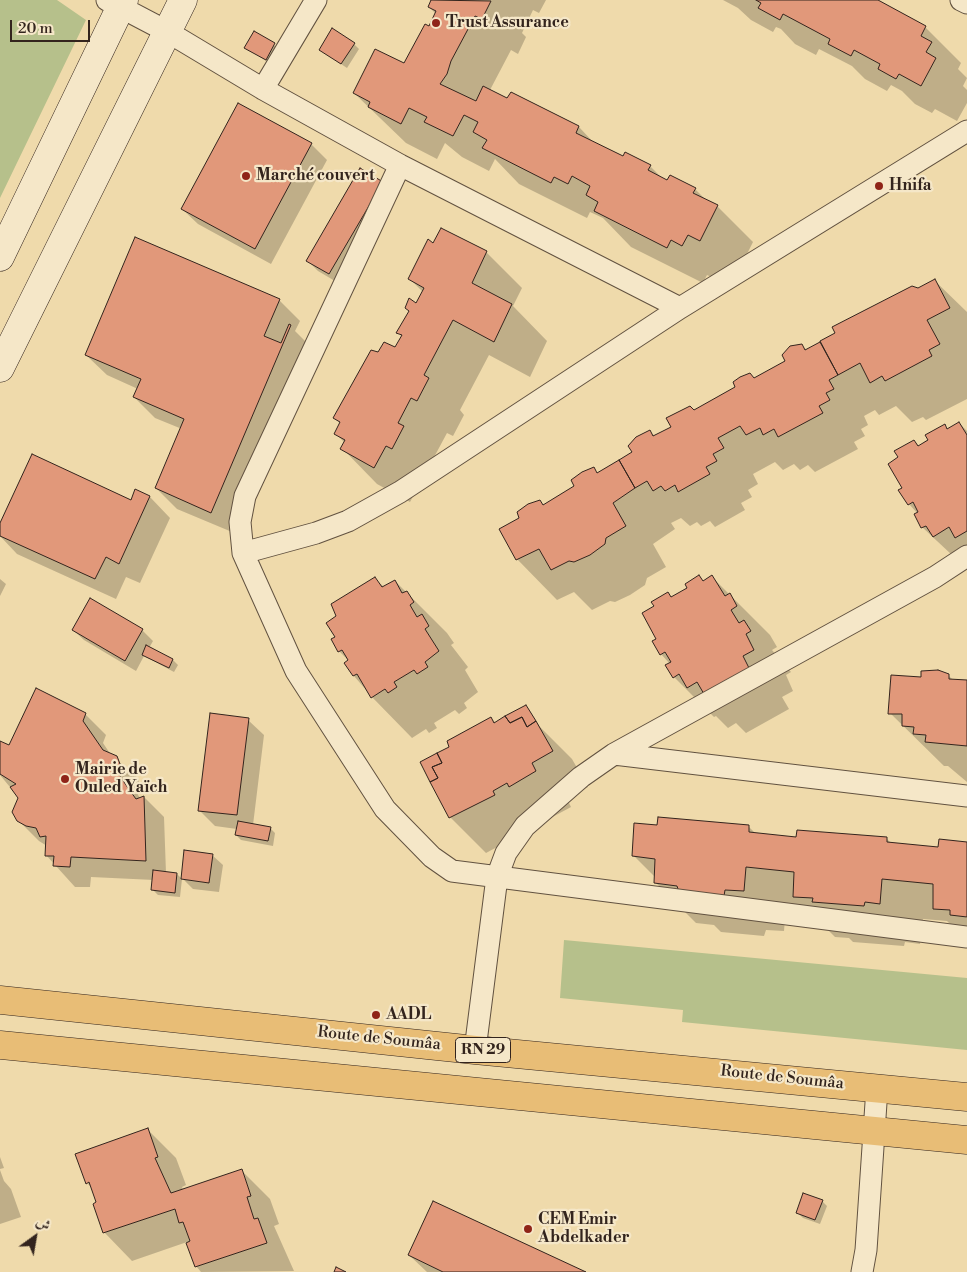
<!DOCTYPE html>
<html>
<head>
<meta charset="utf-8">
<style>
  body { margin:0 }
  #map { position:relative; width:967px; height:1272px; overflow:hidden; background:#efdaab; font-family:"Libre Bodoni",Amiri,serif }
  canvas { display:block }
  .north { position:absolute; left:10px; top:1212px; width:50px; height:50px; -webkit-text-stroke:4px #f5e7c8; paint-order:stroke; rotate:32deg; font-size:14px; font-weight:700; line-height:20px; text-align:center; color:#33241d }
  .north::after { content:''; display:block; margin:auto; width:18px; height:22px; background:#33241d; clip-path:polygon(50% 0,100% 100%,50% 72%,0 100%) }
  .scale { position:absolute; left:10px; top:20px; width:80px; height:22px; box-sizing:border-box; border:2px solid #33241d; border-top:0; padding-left:6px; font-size:15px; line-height:18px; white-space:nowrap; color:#33241d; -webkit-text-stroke:4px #f5e7c8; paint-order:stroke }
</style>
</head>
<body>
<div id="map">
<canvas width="967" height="1272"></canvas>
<div class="north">ش</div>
<div class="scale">20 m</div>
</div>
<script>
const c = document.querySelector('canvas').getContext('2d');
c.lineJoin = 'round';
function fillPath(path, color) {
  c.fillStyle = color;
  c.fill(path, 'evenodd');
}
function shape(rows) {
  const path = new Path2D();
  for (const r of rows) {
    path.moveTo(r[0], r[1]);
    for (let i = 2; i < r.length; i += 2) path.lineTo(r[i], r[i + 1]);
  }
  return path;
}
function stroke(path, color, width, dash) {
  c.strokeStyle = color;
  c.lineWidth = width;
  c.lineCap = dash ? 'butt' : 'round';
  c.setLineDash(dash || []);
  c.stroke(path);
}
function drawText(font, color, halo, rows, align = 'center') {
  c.font = font + ' "Libre Bodoni",serif';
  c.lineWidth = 4.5;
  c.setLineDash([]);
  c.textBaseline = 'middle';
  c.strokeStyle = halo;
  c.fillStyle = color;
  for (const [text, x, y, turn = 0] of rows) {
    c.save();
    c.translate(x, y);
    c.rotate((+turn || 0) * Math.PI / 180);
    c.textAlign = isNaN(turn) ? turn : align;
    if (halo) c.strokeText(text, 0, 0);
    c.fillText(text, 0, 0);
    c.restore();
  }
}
fillPath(shape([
  [0,0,57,0,86,20,0,198],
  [564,940,967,978,967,1050,682,1022,683,1010,560,998]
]), '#b6c08b');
fillPath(shape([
  [433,0,546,0,539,13,533,10,522,33,526,37,518,54,511,50,490,90,508,100,511,94,579,127,595,144,623,157,650,166,664,180,695,189,707,201,717,206,753,242,736,276,718,280,707,275,703,283,631,247,603,218,590,212,587,218,519,184,495,159,489,171,462,157,445,143,437,159,406,143,354,93,405,65,436,14,429,7],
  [723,0,875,0,925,27,961,63,958,69,967,78,963,86,967,90,967,103,957,121,935,109,932,113,915,104,902,91,891,85,887,91,865,79,852,66,819,49,816,55,795,44,781,29,776,27,773,32,751,20,738,8],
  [254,33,280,49,271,64,246,48],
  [354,44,359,49,347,68,320,50],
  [311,144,327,160,271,264,198,224,182,209],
  [360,170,393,194,340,284,318,271,308,261],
  [434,244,486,252,522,288,513,306,547,341,530,377,489,355,460,410,464,415,453,436,447,433,410,502,377,484,342,448,345,443,336,434,341,424,334,418,378,354,395,348,402,337,398,332,423,292,410,279],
  [935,281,967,312,967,399,926,420,923,417,912,422,896,406,879,415,875,410,864,416,868,425,861,429,865,436,854,442,858,449,815,472,808,465,800,470,794,464,783,470,775,462,753,474,758,484,748,490,752,497,741,503,745,510,715,527,710,521,701,526,697,522,690,526,681,518,671,523,675,529,653,544,666,567,647,578,645,585,630,595,615,602,610,601,592,610,574,592,557,600,517,559,521,519,539,501,544,506,576,487,593,469,598,474,633,453,650,432,655,436,673,427,694,412,787,362,801,345,807,350,819,343,825,349,918,289],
  [279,300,300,321,295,331,311,347,232,532,177,509,156,488,182,429,155,418,134,397,138,389,107,375,86,355],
  [959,423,967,431,967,569,922,527,918,514,909,504,900,458,914,441,919,446,944,426,948,430],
  [136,491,150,497,170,518,140,583,126,577,116,599,17,554,0,536,0,526,132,501],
  [699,577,704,582,712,577,770,635,777,647,772,650,791,672,786,675,793,691,782,697,789,709,746,733,736,723,728,728,716,716,714,717,674,677,670,664,661,654,655,606,668,594,672,598,689,588],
  [0,579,6,584,0,596],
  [375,579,384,587,395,581,447,633,454,643,451,645,468,667,465,670,478,692,464,703,467,708,459,714,455,710,434,723,437,728,429,733,426,729,412,738,372,697,354,676,349,661,339,651,337,637,338,616],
  [91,600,142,630,153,641,149,648,173,660,178,665,174,672,144,656,136,671,84,640,73,630],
  [948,675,953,680,967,681,967,782,948,766,944,766,890,713,922,678],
  [526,706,540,727,572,759,588,787,567,799,571,807,486,853,450,817,421,763,451,747,491,718,496,723],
  [85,714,106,735,103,743,111,755,138,778,140,785,138,795,140,798,144,797,164,817,166,873,177,874,182,879,180,897,158,895,153,890,154,880,91,877,90,887,75,887,46,855,47,846,39,841,18,820,19,798,0,775,0,743,9,747],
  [248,720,264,735,253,825,270,828,275,833,273,846,241,840,236,835,237,829,215,826,199,810],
  [658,826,748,826,756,834,798,838,886,838,892,844,939,849,967,843,967,916,963,915,967,918,967,941,947,921,923,919,920,944,905,942,904,946,853,942,849,938,835,937,807,909,786,907,784,931,766,930,764,936,721,932,714,925,696,923,655,882,656,878,633,855],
  [212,855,223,865,219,892,193,889,182,878],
  [148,1130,176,1158,186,1185,182,1187,183,1190,242,1171,270,1199,279,1224,274,1226,294,1271,201,1272,196,1266,187,1242,132,1261,104,1232,97,1203,92,1188,87,1183],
  [0,1157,4,1168,0,1169],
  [0,1170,4,1181,11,1189,21,1217,0,1224],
  [822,1201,827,1206,820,1224,803,1218,798,1213],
  [409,1255,583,1272,427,1272]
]), '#0003');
const building = shape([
  [431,0,491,1,482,19,475,16,451,61,447,74,440,84,476,101,483,86,507,98,511,92,579,126,576,133,623,156,625,152,651,165,648,170,667,180,670,175,696,188,693,193,718,205,700,241,688,235,682,246,671,240,667,248,594,211,598,202,586,195,590,186,572,176,568,184,554,177,551,183,482,148,487,140,473,132,478,122,464,115,453,136,424,122,427,117,409,108,401,124,368,107,370,102,353,93,375,49,404,63,425,24,429,26,436,11,428,7,431,0],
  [756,0,878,0,926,26,921,36,932,42,926,52,936,58,921,86,899,74,896,79,878,69,880,64,854,50,851,56,828,44,830,39,783,14,780,20,758,8,761,3,756,0],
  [332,28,355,43,341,64,319,50,332,28],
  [254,31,275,43,266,60,244,48,254,31],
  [238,103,312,143,255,249,181,209,238,103],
  [360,168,383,182,329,274,306,261,360,168],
  [441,228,487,251,472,283,512,304,494,342,453,320,424,375,429,378,417,401,411,398,398,423,404,426,392,449,386,446,374,468,340,449,345,440,334,434,340,422,333,418,371,350,378,352,384,342,395,347,402,335,396,333,409,311,405,308,409,298,416,303,424,288,408,279,428,239,433,243,441,228],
  [135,237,280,299,264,336,281,343,289,324,291,325,211,513,155,488,184,419,133,397,141,379,85,355,135,237],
  [935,279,950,308,927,320,940,344,929,350,932,356,885,381,882,376,870,383,860,363,838,375,820,341,835,333,832,327,912,286,918,288,935,279],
  [820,342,838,375,829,380,834,389,826,393,830,400,819,406,823,413,778,437,774,429,763,435,760,428,746,435,740,426,718,438,724,448,713,454,717,461,706,467,710,474,678,492,675,485,665,491,661,486,653,491,647,481,635,488,619,460,632,452,628,446,636,437,650,430,653,436,671,427,666,418,690,406,694,410,735,387,733,382,740,377,750,373,754,378,785,361,782,355,790,346,802,344,805,350,820,342],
  [959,422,967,435,967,531,955,538,949,527,933,537,926,526,921,528,914,514,918,512,913,502,908,505,898,490,902,488,888,464,898,457,894,451,914,440,918,446,928,440,925,435,945,424,947,429,959,422],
  [32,454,131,500,135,489,150,496,119,564,106,557,95,579,0,536,0,523,32,454],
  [619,460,635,488,613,503,626,526,606,538,605,544,590,555,574,562,569,561,551,570,539,549,516,560,499,529,519,518,517,512,528,504,540,500,543,505,574,486,571,480,582,472,594,467,597,473,619,460],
  [699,575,703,581,712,575,725,596,730,593,737,606,731,610,739,623,744,620,751,631,746,634,754,650,743,656,749,668,704,694,697,682,687,688,679,674,673,678,665,665,671,662,665,652,660,655,652,641,656,639,642,613,654,606,651,602,668,592,671,597,687,588,685,584,699,575],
  [375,577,382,587,395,580,402,593,407,591,414,602,410,605,417,617,422,614,429,626,425,629,439,651,425,662,428,667,417,674,414,670,394,682,397,687,388,693,385,689,371,698,357,674,353,676,344,663,348,660,342,650,338,652,331,639,335,637,326,623,336,616,331,604,375,577],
  [90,598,143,629,125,661,72,630,90,598],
  [146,645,173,659,169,668,142,655,146,645],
  [938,670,949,674,949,679,967,680,967,746,925,742,926,735,913,734,914,727,902,726,902,714,888,714,891,675,921,677,921,671,938,670],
  [36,688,86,713,83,721,103,750,117,756,120,764,118,773,128,788,136,799,144,796,146,861,71,857,70,867,53,866,54,856,45,856,46,836,40,837,36,828,26,826,17,821,12,812,18,798,10,787,16,784,0,774,0,741,9,745,36,688],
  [526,705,536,721,527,727,522,717,510,723,505,716,526,705],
  [210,713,249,718,237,815,198,811,210,713],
  [505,716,510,723,522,717,527,727,536,721,553,751,532,763,536,771,509,787,507,783,493,791,495,795,449,818,430,782,438,778,432,767,442,763,437,753,449,747,447,741,491,717,494,723,505,716],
  [437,753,442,763,432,767,438,778,430,782,420,762,437,753],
  [658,817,749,825,749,832,796,837,797,830,887,837,887,842,938,847,939,839,967,842,967,917,950,915,950,910,933,909,933,884,882,879,880,904,865,902,864,906,812,902,813,898,793,897,794,872,746,867,744,891,725,890,724,896,679,892,677,886,654,883,655,859,632,856,634,823,657,825,658,817],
  [238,821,271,827,268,841,235,835,238,821],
  [184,850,213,854,209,883,181,879,184,850],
  [153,870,177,873,175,893,151,890,153,870],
  [148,1128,158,1157,155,1158,171,1193,242,1169,251,1196,247,1197,254,1219,258,1218,267,1243,195,1267,186,1243,190,1241,183,1222,179,1223,175,1209,103,1233,93,1204,96,1202,89,1182,86,1184,75,1154,148,1128],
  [803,1193,823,1200,815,1220,796,1213,803,1193],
  [433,1201,586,1272,443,1272,408,1255,433,1201],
  [336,1267,346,1272,334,1272,336,1267]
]);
fillPath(building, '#e1987a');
stroke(building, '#33241d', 1);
const street = shape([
  [107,0,168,32,263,89,400,165,680,308,967,131],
  [961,0,967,3],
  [263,89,316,0],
  [400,165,245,496,240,522,243,553,296,671,385,809,432,857,452,871,967,937],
  [243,553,316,533,348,521,400,492,680,308],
  [614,754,967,796],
  [475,1050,497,877,506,853,525,826,581,777,614,754,935,577,967,556],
  [862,1272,866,1250,877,1088]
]);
const secondary = shape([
  [0,257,124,0],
  [0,368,183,0]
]);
const highway = shape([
  [0,1000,475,1050,967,1097],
  [0,1045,967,1140]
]);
stroke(street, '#625240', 23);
stroke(secondary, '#33241d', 29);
stroke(highway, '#33241d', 29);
stroke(street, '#f5e7c8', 21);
stroke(secondary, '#f5e7c8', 28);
stroke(highway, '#e8bd76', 28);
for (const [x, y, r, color] of [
  [436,23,5,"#8f2418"],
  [246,176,5,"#8f2418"],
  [879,186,5,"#8f2418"],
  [65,779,5,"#8f2418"],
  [376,1015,5,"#8f2418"],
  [528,1229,5,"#8f2418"]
]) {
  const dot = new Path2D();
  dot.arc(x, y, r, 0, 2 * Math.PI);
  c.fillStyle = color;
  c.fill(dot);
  stroke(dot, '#f5e7c8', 2);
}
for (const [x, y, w] of [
  [483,1050,55]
]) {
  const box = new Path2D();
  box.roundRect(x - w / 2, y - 12.5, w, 25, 4);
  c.fillStyle = '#f5e7c8';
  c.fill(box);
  stroke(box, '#33241d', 1);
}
drawText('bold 15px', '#33241d', null, [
  ["RN 29",483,1050]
]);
drawText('bold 16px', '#33241d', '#f5e7c8', [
  ["Trust Assurance",446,23],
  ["Marché couvert",256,176],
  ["Hnifa",889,186],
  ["Mairie de",75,770],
  ["Ouled Yaïch",75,788],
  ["AADL",386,1015],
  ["CEM Emir",538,1220],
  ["Abdelkader",538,1238]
], 'left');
drawText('16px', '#33241d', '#f5e7c8', [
  ["Route de Soumâa",379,1039,6],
  ["Route de Soumâa",782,1078,6]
]);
</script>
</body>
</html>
